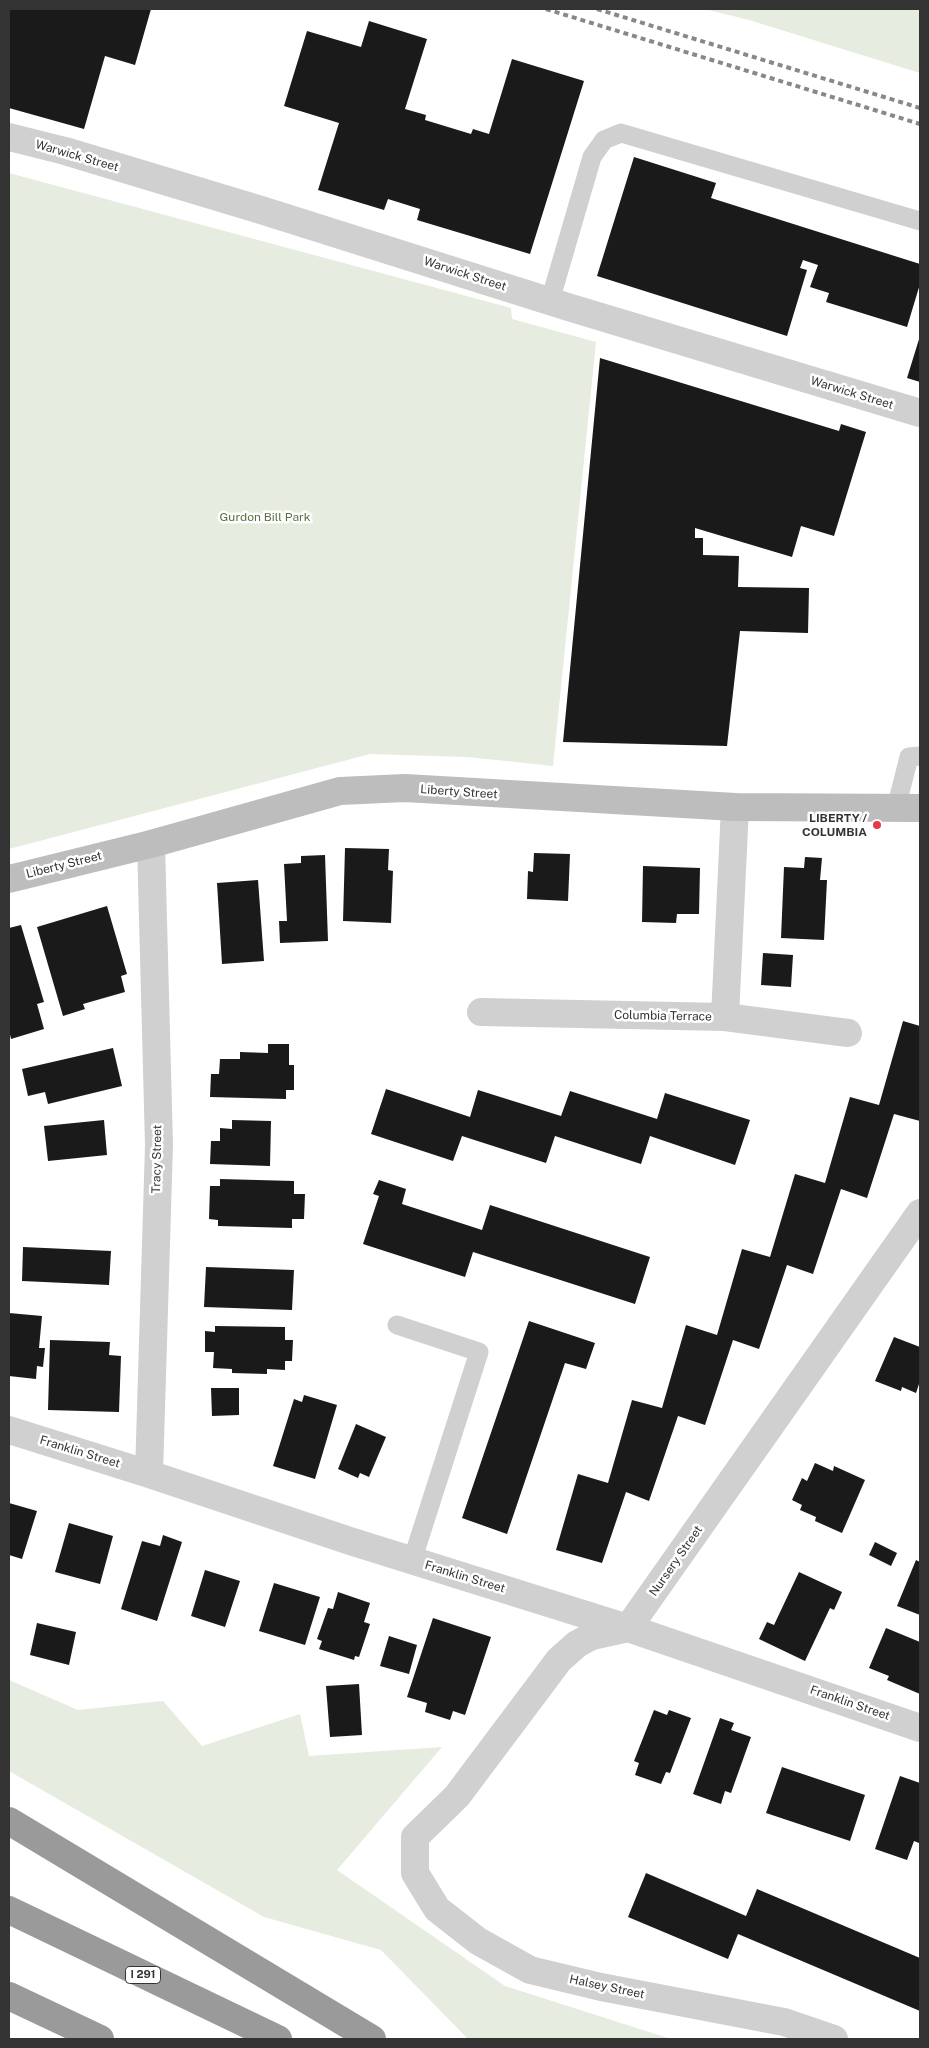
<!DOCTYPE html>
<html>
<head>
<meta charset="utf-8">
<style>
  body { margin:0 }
  #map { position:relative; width:929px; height:2048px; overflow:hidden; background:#fff; font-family:"Public Sans",sans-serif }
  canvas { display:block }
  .frame { position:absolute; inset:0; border:10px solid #333; pointer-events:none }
</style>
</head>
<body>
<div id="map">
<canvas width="929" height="2048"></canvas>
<div class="frame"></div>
</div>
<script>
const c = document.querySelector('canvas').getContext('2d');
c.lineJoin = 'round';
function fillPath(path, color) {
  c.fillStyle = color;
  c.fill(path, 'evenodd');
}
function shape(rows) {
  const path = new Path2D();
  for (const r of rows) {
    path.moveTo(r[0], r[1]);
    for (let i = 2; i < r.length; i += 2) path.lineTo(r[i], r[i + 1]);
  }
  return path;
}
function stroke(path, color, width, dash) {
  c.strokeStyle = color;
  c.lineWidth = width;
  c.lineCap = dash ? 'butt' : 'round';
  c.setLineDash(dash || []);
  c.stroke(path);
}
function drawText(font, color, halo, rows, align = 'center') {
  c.font = font + ' "Public Sans",sans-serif';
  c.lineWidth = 5;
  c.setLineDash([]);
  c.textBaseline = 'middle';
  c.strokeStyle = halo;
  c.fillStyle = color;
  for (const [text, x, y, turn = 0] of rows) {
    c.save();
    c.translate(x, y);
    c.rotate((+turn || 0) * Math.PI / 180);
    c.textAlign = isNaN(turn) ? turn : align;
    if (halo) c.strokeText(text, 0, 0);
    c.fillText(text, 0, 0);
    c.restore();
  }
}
fillPath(shape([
  [705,9,920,9,920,73,749,20],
  [9,173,511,308,512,319,596,342,553,766,468,757,370,754,9,849],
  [9,1680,78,1710,163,1701,202,1746,300,1714,309,1756,442,1747,337,1870,505,1986,671,2039,468,2039,381,1950,264,1917,9,1771]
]), '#e6ecdf');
fillPath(shape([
  [9,9,151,9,135,65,105,56,84,129,9,108],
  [369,21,427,39,405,109,426,115,425,120,471,134,473,129,489,134,512,59,584,81,530,254,417,220,420,209,388,199,384,210,318,190,339,123,284,106,307,31,361,47],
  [634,157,716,183,711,198,920,264,920,284,907,327,826,302,829,293,810,287,818,265,803,260,800,268,807,270,787,336,597,276],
  [920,336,920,382,907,378],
  [600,358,839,431,841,424,866,432,834,536,801,526,792,557,695,528,695,538,703,538,703,555,739,556,738,587,809,588,808,633,740,631,727,746,563,742],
  [345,848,389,849,388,870,393,871,391,923,343,921],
  [534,853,570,854,568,901,527,899,528,871,533,872],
  [325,855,328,941,280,943,279,921,287,921,284,864,301,863,301,856],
  [805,857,822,858,820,880,827,880,824,940,781,938,784,867,804,868],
  [643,866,700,868,699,914,677,914,676,923,642,922],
  [258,880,264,961,222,964,217,883],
  [107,906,127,974,121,976,125,992,83,1004,85,1009,63,1016,37,927],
  [21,925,44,1002,37,1004,44,1029,11,1039,9,1030,9,928],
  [763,953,793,955,791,987,761,985],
  [903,1021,920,1026,920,1121,894,1114,867,1198,841,1189,813,1274,787,1265,759,1349,733,1340,705,1425,678,1416,649,1501,626,1492,602,1563,556,1550,578,1474,608,1483,632,1400,662,1408,686,1325,717,1335,742,1249,770,1257,795,1174,825,1183,850,1097,879,1105],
  [268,1044,289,1044,289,1065,294,1065,294,1090,286,1090,286,1099,210,1097,211,1074,219,1074,220,1059,240,1059,240,1052,268,1053],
  [113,1048,122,1086,48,1104,45,1092,28,1096,22,1069],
  [386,1089,470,1117,478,1090,561,1116,570,1091,657,1119,665,1093,750,1120,735,1165,650,1136,641,1164,555,1136,546,1163,462,1136,453,1161,371,1134],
  [104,1120,107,1155,48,1161,44,1126],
  [232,1120,271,1121,270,1166,210,1164,211,1141,220,1141,220,1128,232,1129],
  [220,1179,294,1181,294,1194,305,1194,304,1219,292,1219,292,1228,218,1226,218,1220,209,1219,210,1186,220,1186],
  [379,1180,406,1189,402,1204,482,1230,490,1205,650,1257,635,1304,473,1252,465,1277,363,1244,379,1196,373,1194],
  [23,1247,111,1251,109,1285,22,1281],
  [206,1267,294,1270,292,1310,204,1307],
  [9,1313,42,1316,39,1348,45,1348,43,1367,37,1366,36,1379,9,1376],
  [529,1321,595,1343,586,1369,565,1363,507,1534,462,1518],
  [215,1326,285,1327,285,1340,293,1340,292,1361,285,1361,285,1370,267,1369,267,1374,232,1373,232,1369,213,1368,214,1352,205,1352,205,1331,215,1332],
  [894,1337,920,1347,920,1381,916,1393,902,1387,901,1391,875,1381],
  [50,1340,110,1342,109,1355,121,1356,119,1412,48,1410],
  [211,1388,239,1388,239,1415,212,1416],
  [304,1395,337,1405,315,1479,273,1466,294,1399,302,1402],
  [356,1424,386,1437,369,1477,360,1473,358,1478,338,1469],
  [815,1463,833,1471,834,1466,865,1480,842,1533,815,1521,816,1517,800,1510,802,1505,792,1500,802,1478,807,1481],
  [9,1503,37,1511,22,1559,9,1555],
  [69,1523,113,1536,100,1584,55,1572],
  [163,1535,182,1542,157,1621,121,1609,142,1541,160,1546],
  [875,1542,897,1553,891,1566,869,1555],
  [916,1560,920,1562,920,1615,897,1606],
  [205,1570,240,1581,225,1627,191,1616],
  [799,1572,842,1592,834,1610,830,1608,805,1661,759,1639,767,1622,774,1625],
  [274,1583,320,1597,305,1645,259,1631],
  [338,1592,370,1603,364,1622,370,1624,359,1657,355,1656,354,1660,319,1649,322,1641,317,1639,328,1608,333,1609],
  [433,1618,491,1637,465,1715,453,1711,450,1720,425,1712,427,1703,407,1697],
  [37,1623,76,1632,69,1665,30,1655],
  [886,1628,920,1642,920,1694,887,1680,889,1676,869,1668],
  [389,1636,417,1645,409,1674,380,1666],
  [359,1684,362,1735,330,1737,326,1686],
  [654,1710,667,1715,669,1710,691,1718,670,1773,666,1772,661,1784,635,1775,639,1763,634,1761],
  [720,1718,734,1723,731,1730,751,1737,731,1793,725,1791,721,1804,693,1794],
  [782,1767,865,1795,850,1841,766,1813],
  [900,1776,920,1783,920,1838,919,1843,914,1841,907,1860,875,1849],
  [646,1873,746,1916,757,1889,920,1958,920,2011,738,1934,728,1959,628,1917]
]), '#1a1a1a');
stroke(shape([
  [550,301,592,157,604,140,621,133,920,221],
  [896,808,909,757,920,756],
  [397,1325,479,1352,412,1561]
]), '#d0d0d0', 19);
stroke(shape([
  [9,137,65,151,261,210,568,307,920,413],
  [481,1012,725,1017,735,807],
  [725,1017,848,1033],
  [9,1430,149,1474,350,1541,628,1628,920,1728],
  [149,1474,159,1145,151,844],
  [834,2039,784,2022,601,1987,530,1970,478,1941,437,1909,415,1873,415,1837,457,1796,559,1660,577,1644,592,1636,628,1628,920,1213]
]), '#d0d0d0', 28);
stroke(shape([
  [9,879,151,844,340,791,405,788,735,807,920,808]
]), '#bdbdbd', 28);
stroke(shape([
  [9,1821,372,2039],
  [9,1910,278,2039],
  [9,1996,100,2039]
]), '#9a9a9a', 28);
stroke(shape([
  [546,9,920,124],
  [597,9,920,108]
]), '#888', 4, [5, 4]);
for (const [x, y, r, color] of [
  [877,825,5,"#e63946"]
]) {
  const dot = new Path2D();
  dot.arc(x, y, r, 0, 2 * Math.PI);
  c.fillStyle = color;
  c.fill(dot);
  stroke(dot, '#fff', 2);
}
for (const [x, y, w] of [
  [143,1975,35]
]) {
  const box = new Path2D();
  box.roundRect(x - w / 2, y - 8.5, w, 17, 4);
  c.fillStyle = '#fff';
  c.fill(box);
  stroke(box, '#333', 1);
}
drawText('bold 11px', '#333', null, [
  ["I 291",143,1975]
]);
drawText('12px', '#333', '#fff', [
  ["Warwick Street",77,156,16],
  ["Warwick Street",465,274,18],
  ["Warwick Street",852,393,17],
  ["Liberty Street",459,792,4],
  ["Liberty Street",64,865,-14],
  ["Columbia Terrace",663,1016,1],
  ["Tracy Street",157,1159,-89],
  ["Franklin Street",80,1452,17],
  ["Nursery Street",676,1561,-55],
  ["Franklin Street",465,1577,17],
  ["Franklin Street",850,1703,19],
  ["Halsey Street",607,1987,12]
]);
drawText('12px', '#56703f', '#fff', [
  ["Gurdon Bill Park",265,517]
]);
drawText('bold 12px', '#333', '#fff', [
  ["LIBERTY /",867,818],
  ["COLUMBIA",867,832]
], 'right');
</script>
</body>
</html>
